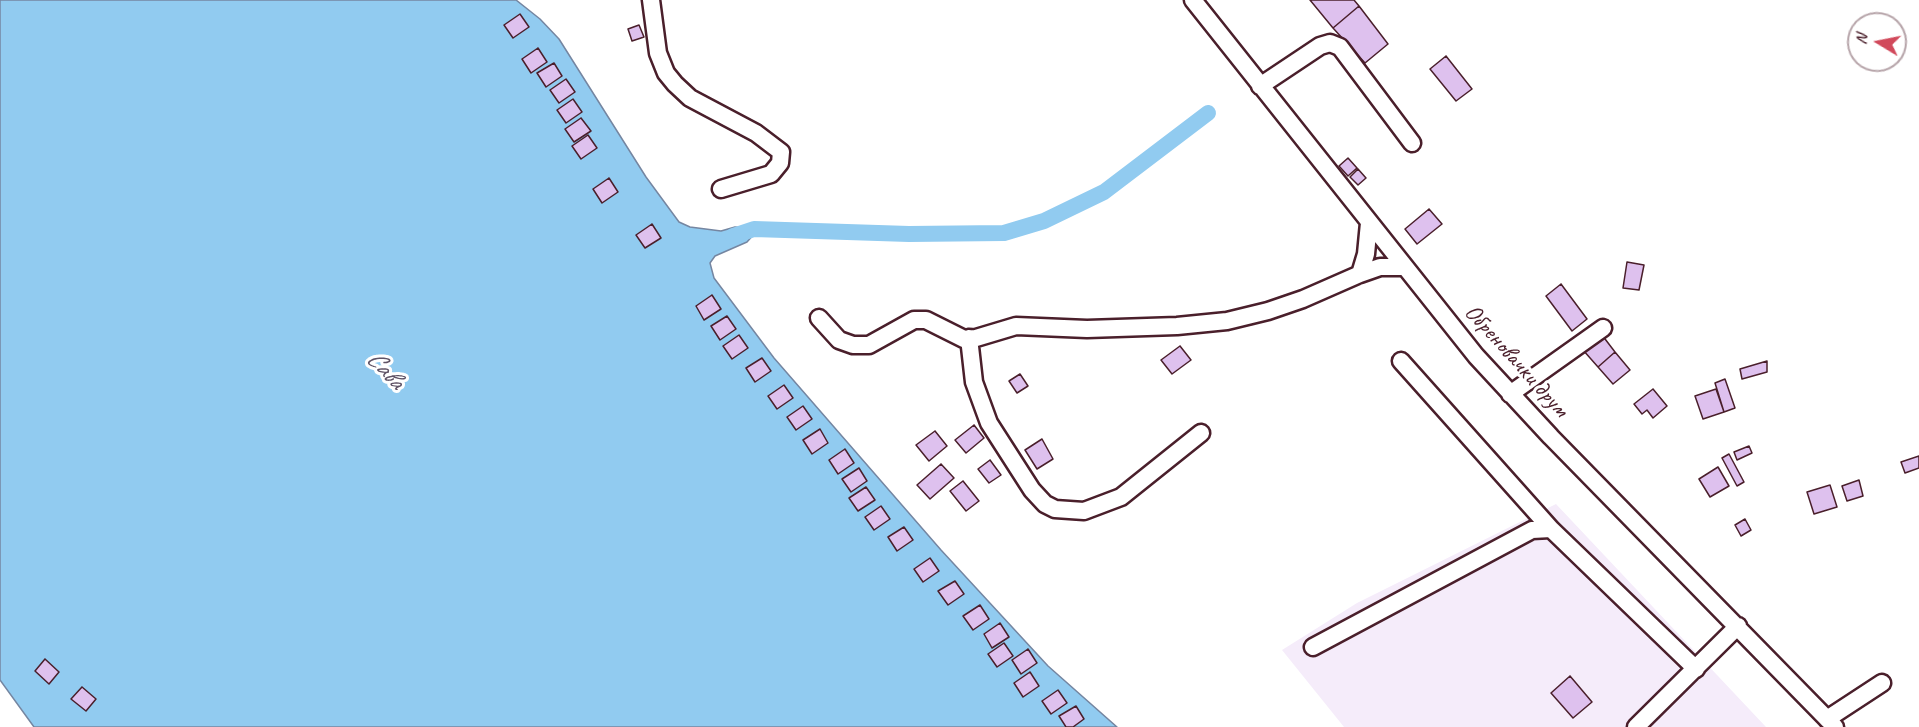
<!DOCTYPE html>
<html>
<head>
<meta charset="utf-8">
<style>
  body { margin:0 }
  #map { position:relative; width:1919px; height:727px; overflow:hidden; background:#fff; font-family:Caveat,sans-serif }
  canvas { display:block }
  .north { position:absolute; left:1847px; top:12px; width:60px; height:60px; box-sizing:border-box; background:#fff; border:2px solid #b7a5aa; border-radius:50%; rotate:280deg; font-size:16px; font-weight:700; line-height:24px; text-align:center; color:#4a1f2b }
  .north::after { content:''; display:block; margin:auto; width:21px; height:27px; background:#d1495b; clip-path:polygon(50% 0,100% 100%,50% 72%,0 100%) }
</style>
</head>
<body>
<div id="map">
<canvas width="1919" height="727"></canvas>
<div class="north">N</div>
</div>
<script>
const c = document.querySelector('canvas').getContext('2d');
c.lineJoin = 'round';
function fillPath(path, color) {
  c.fillStyle = color;
  c.fill(path, 'evenodd');
}
function shape(rows) {
  const path = new Path2D();
  for (const r of rows) {
    path.moveTo(r[0], r[1]);
    for (let i = 2; i < r.length; i += 2) path.lineTo(r[i], r[i + 1]);
  }
  return path;
}
function stroke(path, color, width, dash) {
  c.strokeStyle = color;
  c.lineWidth = width;
  c.lineCap = dash ? 'butt' : 'round';
  c.setLineDash(dash || []);
  c.stroke(path);
}
function drawText(font, color, halo, rows, align = 'center') {
  c.font = font + ' Caveat,sans-serif';
  c.lineWidth = 6;
  c.setLineDash([]);
  c.textBaseline = 'middle';
  c.strokeStyle = halo;
  c.fillStyle = color;
  for (const [text, x, y, turn = 0] of rows) {
    c.save();
    c.translate(x, y);
    c.rotate((+turn || 0) * Math.PI / 180);
    c.textAlign = isNaN(turn) ? turn : align;
    if (halo) c.strokeText(text, 0, 0);
    c.fillText(text, 0, 0);
    c.restore();
  }
}
fillPath(shape([
  [1556,504,1766,727,1344,727,1282,650,1357,603]
]), '#f5ecfa');
const water = shape([
  [0,0,516,0,540,19,559,39,646,177,679,222,690,227,721,231,735,227,754,229,755,233,747,242,715,256,710,263,714,278,774,358,941,550,1048,666,1117,727,34,727,0,680,0,0]
]);
fillPath(water, '#91cbf0');
stroke(water, '#7586a1', 1.5);
stroke(shape([
  [733,236,754,229,909,234,1004,233,1044,221,1104,192,1208,113]
]), '#91cbf0', 16);
const building = shape([
  [1310,0,1354,0,1359,6,1333,28,1310,0],
  [1359,6,1388,44,1365,63,1333,28,1359,6],
  [520,14,529,27,513,38,504,25,520,14],
  [639,25,644,37,632,41,628,29,639,25],
  [538,48,547,62,531,73,522,59,538,48],
  [1446,56,1472,89,1456,101,1430,69,1446,56],
  [554,63,562,76,546,87,537,73,554,63],
  [566,79,575,92,559,103,550,90,566,79],
  [573,99,582,112,566,123,557,110,573,99],
  [581,118,591,131,574,142,565,129,581,118],
  [588,135,597,148,581,159,572,146,588,135],
  [1348,158,1357,168,1348,176,1339,166,1348,158],
  [1358,169,1366,178,1358,185,1350,177,1358,169],
  [609,178,618,192,602,203,593,189,609,178],
  [1429,209,1442,224,1417,244,1405,229,1429,209],
  [652,224,661,238,645,248,636,235,652,224],
  [1627,262,1644,265,1639,290,1623,288,1627,262],
  [1561,284,1587,319,1572,331,1546,296,1561,284],
  [712,295,721,309,704,320,696,306,712,295],
  [727,316,736,329,720,340,711,326,727,316],
  [739,335,748,348,732,359,723,346,739,335],
  [1602,335,1615,352,1598,367,1583,350,1602,335],
  [1180,346,1191,360,1172,374,1161,360,1180,346],
  [1615,352,1630,370,1613,384,1598,367,1615,352],
  [762,358,771,371,755,382,746,368,762,358],
  [1767,361,1767,372,1742,379,1740,369,1767,361],
  [1020,374,1028,386,1017,393,1009,381,1020,374],
  [1725,379,1735,408,1724,412,1715,383,1725,379],
  [784,385,793,398,777,409,768,396,784,385],
  [1653,389,1667,406,1653,418,1647,410,1642,414,1634,404,1653,389],
  [1716,389,1724,412,1703,419,1695,396,1716,389],
  [803,406,812,419,796,430,787,417,803,406],
  [974,425,984,438,966,453,955,440,974,425],
  [820,429,828,443,812,454,803,440,820,429],
  [935,431,947,446,929,461,916,445,935,431],
  [1042,439,1053,459,1037,469,1025,450,1042,439],
  [1749,446,1752,453,1737,460,1734,452,1749,446],
  [845,449,854,463,838,474,829,460,845,449],
  [1729,454,1744,482,1737,486,1722,458,1729,454],
  [1919,456,1919,468,1905,473,1901,462,1919,456],
  [990,460,1001,475,989,483,978,469,990,460],
  [941,464,954,478,930,499,917,485,941,464],
  [1718,467,1729,486,1710,497,1699,479,1718,467],
  [859,468,867,481,851,492,842,479,859,468],
  [1859,480,1863,496,1847,501,1842,486,1859,480],
  [963,481,979,501,966,511,950,491,963,481],
  [1830,485,1837,507,1814,514,1807,492,1830,485],
  [866,487,875,500,858,511,849,498,866,487],
  [881,506,890,519,874,530,865,517,881,506],
  [1745,519,1751,530,1741,536,1735,525,1745,519],
  [904,527,913,540,897,551,888,537,904,527],
  [930,558,939,571,923,582,914,569,930,558],
  [955,581,964,594,948,605,938,591,955,581],
  [980,605,989,619,973,630,963,616,980,605],
  [1000,623,1009,637,992,648,984,634,1000,623],
  [1004,643,1013,656,997,667,988,654,1004,643],
  [1028,649,1037,663,1021,674,1012,660,1028,649],
  [45,659,59,672,49,684,35,671,45,659],
  [1030,672,1039,686,1023,697,1014,683,1030,672],
  [1570,676,1592,702,1573,718,1551,693,1570,676],
  [82,687,96,699,86,711,71,699,82,687],
  [1058,690,1067,703,1051,714,1042,701,1058,690],
  [1076,706,1084,719,1073,727,1066,727,1059,716,1076,706]
]);
fillPath(building, '#dec1ee');
stroke(building, '#4a1f2b', 1.5);
const minor = shape([
  [651,0,658,53,666,73,675,84,690,98,756,133,781,152,780,163,771,174,721,189],
  [1193,0,1476,356,1551,437,1835,727],
  [1260,86,1320,46,1330,43,1340,47,1412,143],
  [1360,274,1366,254,1369,223],
  [819,318,839,340,853,345,869,345,914,320,926,320,964,339,976,338,1016,326,1087,329,1177,326,1227,321,1268,311,1303,299,1360,274,1380,267,1404,267],
  [969,338,974,382,989,423,1032,490,1045,504,1055,509,1084,511,1121,497,1201,433],
  [1401,361,1551,529],
  [1510,394,1603,328],
  [1313,647,1532,530,1551,529,1696,669],
  [1827,719,1882,683],
  [1636,727,1738,626]
]);
stroke(minor, '#4a1f2b', 21);
stroke(minor, '#fff', 16);
drawText('24px', '#4a1f2b', '#fff', [
  ["Обреновачки друм",1516,361,48]
]);
drawText('italic 26px', '#5f5366', '#fff', [
  ["Сава",385,370,47]
]);
</script>
</body>
</html>
